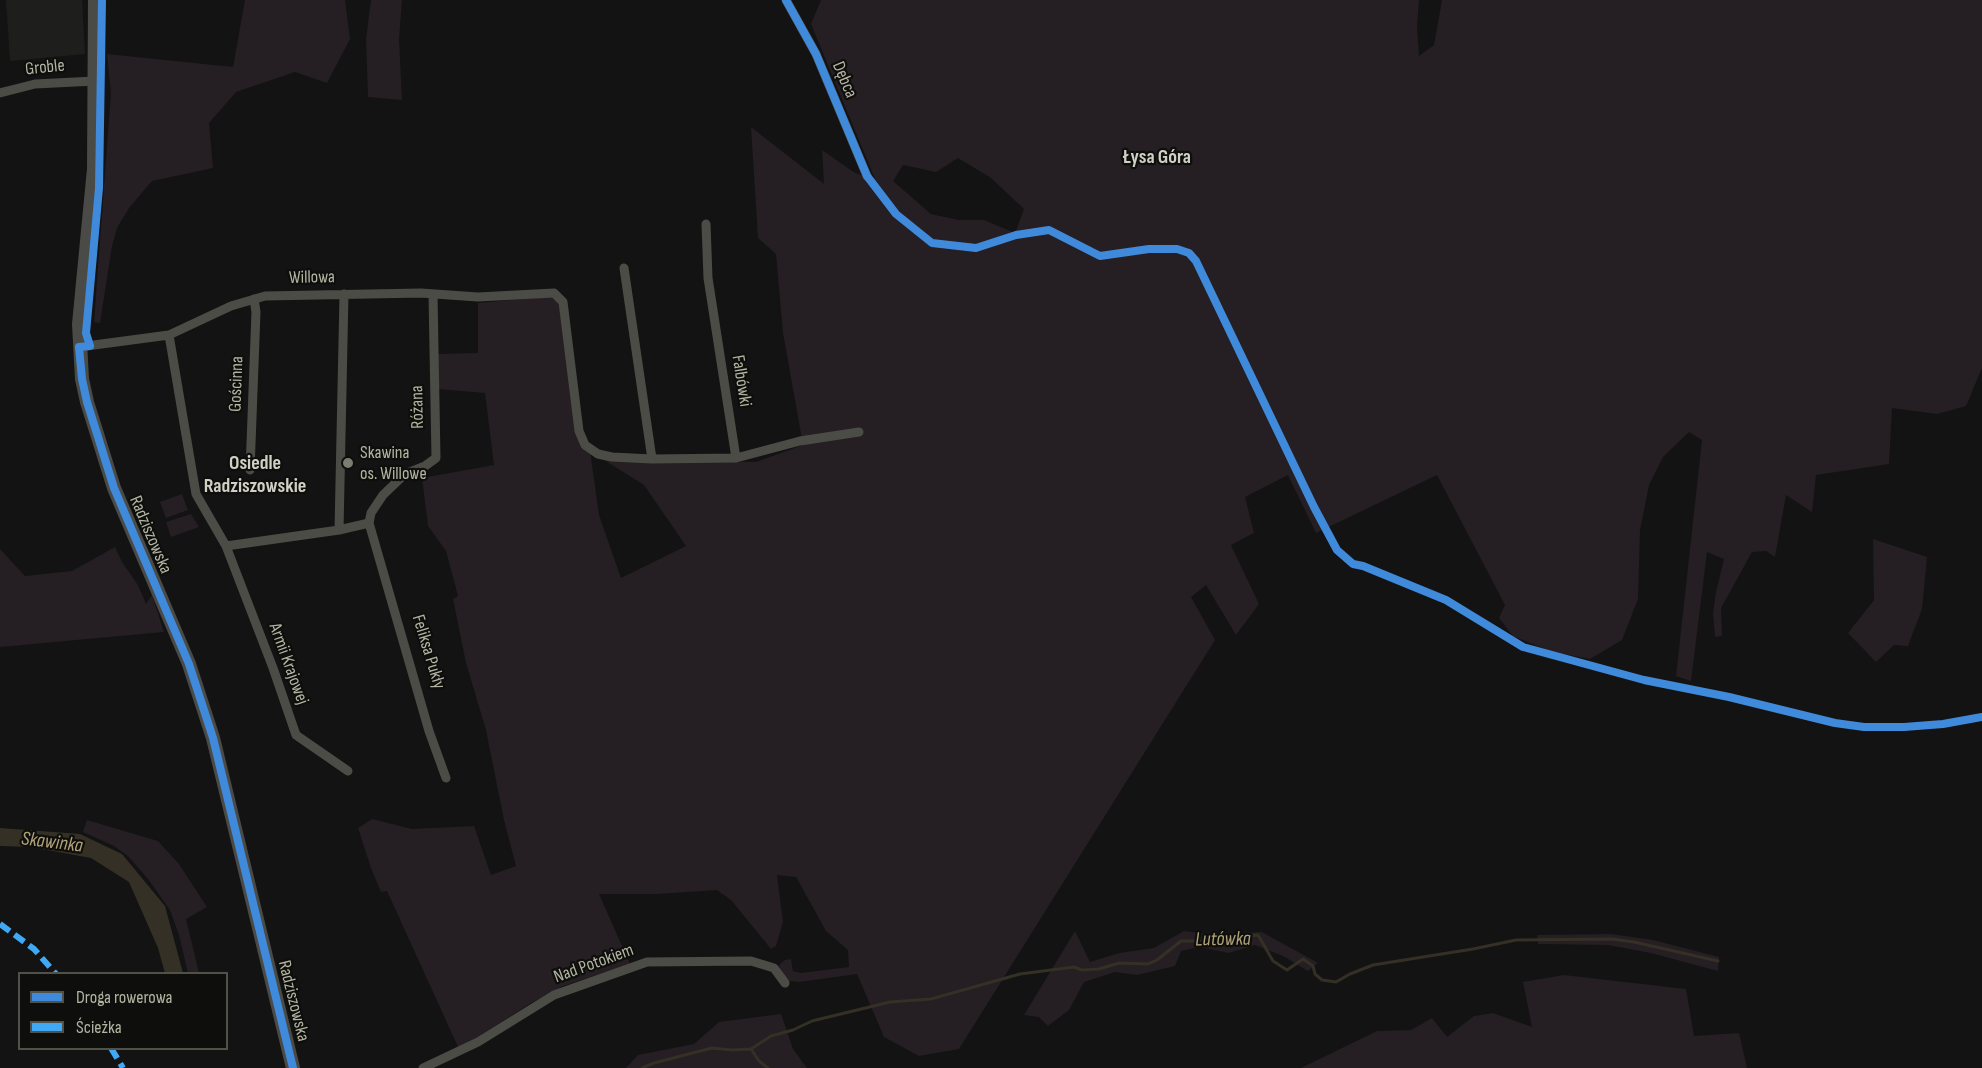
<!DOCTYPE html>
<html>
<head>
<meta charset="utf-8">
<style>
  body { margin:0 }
  #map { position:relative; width:1982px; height:1068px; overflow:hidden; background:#131313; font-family:"Sofia Sans Condensed",sans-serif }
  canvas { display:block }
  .legend { position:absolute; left:18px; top:972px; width:210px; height:78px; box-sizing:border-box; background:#0e0f0d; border:2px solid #505149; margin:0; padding:8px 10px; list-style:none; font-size:18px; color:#b4b4a3 }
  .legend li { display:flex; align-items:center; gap:12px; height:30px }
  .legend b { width:30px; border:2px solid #505149 }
</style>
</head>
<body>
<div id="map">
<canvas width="1982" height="1068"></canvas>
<ul class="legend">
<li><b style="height:8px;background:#408adc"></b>Droga rowerowa</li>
<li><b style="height:8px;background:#3fa9f5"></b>Ścieżka</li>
</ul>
</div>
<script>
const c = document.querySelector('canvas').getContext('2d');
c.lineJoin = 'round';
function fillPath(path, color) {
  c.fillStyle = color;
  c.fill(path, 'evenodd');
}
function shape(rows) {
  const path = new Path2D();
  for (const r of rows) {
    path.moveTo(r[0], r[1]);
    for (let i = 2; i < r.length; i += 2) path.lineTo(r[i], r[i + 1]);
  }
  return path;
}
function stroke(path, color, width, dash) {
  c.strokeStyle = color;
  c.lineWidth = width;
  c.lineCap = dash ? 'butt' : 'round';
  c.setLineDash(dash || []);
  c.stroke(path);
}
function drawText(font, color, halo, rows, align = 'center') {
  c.font = font + ' "Sofia Sans Condensed",sans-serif';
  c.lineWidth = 4.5;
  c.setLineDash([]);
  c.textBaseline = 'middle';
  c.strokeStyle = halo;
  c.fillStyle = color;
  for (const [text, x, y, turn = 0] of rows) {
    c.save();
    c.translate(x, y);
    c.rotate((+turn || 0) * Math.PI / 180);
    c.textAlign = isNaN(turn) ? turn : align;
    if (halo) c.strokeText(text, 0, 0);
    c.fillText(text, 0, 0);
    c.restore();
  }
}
fillPath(shape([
  [6,0,82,0,85,54,10,61]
]), '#1e1f1d');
fillPath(shape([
  [245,0,345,0,350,39,327,83,295,72,236,92,209,123,213,168,152,181,129,208,117,228,112,246,100,323,94,322,111,93,107,54,233,67],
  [371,0,402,0,399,39,402,100,368,97,366,39],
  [821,0,1419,0,1417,26,1419,56,1434,45,1442,0,1982,0,1982,368,1966,406,1937,414,1892,408,1889,464,1816,475,1812,512,1786,495,1775,557,1766,551,1752,552,1721,608,1722,636,1715,637,1713,613,1716,592,1724,559,1707,552,1691,681,1676,676,1702,440,1689,432,1663,457,1649,485,1640,530,1638,599,1622,640,1590,659,1552,652,1513,636,1499,618,1505,605,1437,475,1316,533,1288,475,1245,497,1254,533,1231,545,1259,604,1236,635,1206,585,1191,597,1215,640,959,1049,919,1056,884,1037,857,974,799,982,789,981,783,976,779,965,785,960,791,959,793,971,801,973,849,967,848,950,826,931,796,877,777,875,783,922,776,946,771,949,731,900,717,890,658,894,599,894,630,964,563,986,531,1003,459,1049,387,891,381,892,371,868,358,828,372,819,412,829,474,826,491,875,516,866,504,820,486,730,466,663,453,599,458,596,446,551,428,526,422,478,494,465,485,393,438,389,438,354,478,353,478,303,535,298,553,298,557,301,561,310,574,405,590,451,599,515,621,578,686,546,644,485,601,458,652,461,756,462,803,445,783,333,776,254,758,238,751,127,824,184,822,150,855,173,875,179,811,24],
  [958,158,991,178,1024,209,1015,233,984,220,959,220,931,214,893,181,903,165,936,172],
  [182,494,188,510,166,518,160,502],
  [191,514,199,527,171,537,166,522],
  [1873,539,1927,557,1922,609,1908,646,1894,645,1876,662,1848,633,1874,600],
  [115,547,122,562,138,585,146,604,152,595,164,632,0,647,0,549,25,576,72,571],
  [87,820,158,841,179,864,207,907,186,919,199,973,188,973,179,935,170,910,148,879,129,857,114,846,83,832],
  [1075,931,1090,962,1119,953,1154,948,1184,931,1210,934,1262,932,1318,963,1308,971,1283,956,1255,945,1229,953,1199,947,1181,951,1175,966,1137,975,1115,972,1084,982,1069,1010,1048,1026,1039,1017,1024,1015],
  [1611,934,1653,940,1719,957,1718,971,1651,953,1608,945,1538,944,1537,935],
  [1564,975,1686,989,1694,1036,1739,1033,1747,1068,1301,1068,1377,1031,1411,1030,1432,1018,1447,1037,1474,1016,1493,1013,1532,1027,1523,982],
  [781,1014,793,1049,807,1068,626,1068,638,1055,694,1044,719,1022]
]), '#251e23');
fillPath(shape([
  [0,828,80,834,122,854,165,906,183,973,165,973,158,948,129,882,91,858,31,847,0,846]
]), '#343026');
stroke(shape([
  [751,1049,759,1061,768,1068],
  [642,1068,654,1063,712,1048,732,1050,751,1049,771,1036,793,1030,812,1021,890,1002,931,999,1020,974,1074,967,1082,970,1099,969,1119,963,1148,964,1157,960,1181,941,1206,941,1258,935,1273,961,1287,970,1303,959,1313,966,1315,974,1322,980,1336,982,1350,974,1373,965,1473,949,1516,940,1612,939,1634,942,1718,961]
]), '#343026', 3);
stroke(shape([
  [786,0,816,54,867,176],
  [0,93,35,84,95,81],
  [624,268,652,459],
  [433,294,436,458,425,466,405,474,383,495,371,513,369,523,429,731,446,778],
  [169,335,196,494,226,546,273,668,296,735,348,771],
  [79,347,169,335,231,306,265,296,421,293,478,297,554,293,563,302,579,431,585,445,598,454,612,457,652,459,736,458,708,278,706,224],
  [736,458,800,441,859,432],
  [250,470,256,312,254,299],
  [339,530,344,294],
  [226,546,339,530,369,523],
  [423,1068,478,1042,554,995,647,962,751,961,774,968,785,983]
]), '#4c4c47', 9);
stroke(shape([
  [95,0,94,169,79,324,82,379,87,402,114,488,189,664,213,738,293,1068]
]), '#4a4a46', 14);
stroke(shape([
  [0,924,34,949,56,974],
  [111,1048,123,1068]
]), '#3fa9f5', 6, [12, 6]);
stroke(shape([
  [102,0,99,188,86,333,90,346,79,347,82,379,87,402,114,488,189,664,213,738,293,1068],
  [786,0,816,54,867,176,896,214,932,243,976,248,1016,235,1049,230,1100,256,1149,249,1177,249,1189,253,1196,261,1314,507,1337,550,1353,564,1363,566,1446,600,1523,647,1644,680,1729,697,1835,723,1864,727,1904,727,1943,724,1982,717]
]), '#408adc', 8);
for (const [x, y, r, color] of [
  [348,463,6,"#7c7c71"]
]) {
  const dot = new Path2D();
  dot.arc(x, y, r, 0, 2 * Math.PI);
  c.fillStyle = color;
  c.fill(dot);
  stroke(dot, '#0e0f0d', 2);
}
drawText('18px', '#b4b4a3', '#0e0f0d', [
  ["Groble",45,68,-6],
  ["Dębca",844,80,67],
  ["Willowa",312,278,-1],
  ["Falbówki",741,381,81],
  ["Gościnna",237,384,-88],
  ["Różana",418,407,-91],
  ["Radziszowska",150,535,67],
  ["Feliksa Pukły",428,652,73],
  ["Armii Krajowej",288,664,70],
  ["Nad Potokiem",594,964,-20],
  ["Radziszowska",293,1001,76]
]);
drawText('18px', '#b4b4a3', '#0e0f0d', [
  ["Skawina",360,453],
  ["os. Willowe",360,474]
], 'left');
drawText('bold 20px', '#d0d0c4', '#0e0f0d', [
  ["Łysa Góra",1157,158],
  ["Osiedle",255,464],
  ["Radziszowskie",255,487]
]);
drawText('italic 20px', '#b1a279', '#0e0f0d', [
  ["Skawinka",52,843,7],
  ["Lutówka",1223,940,-1]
]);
</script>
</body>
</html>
